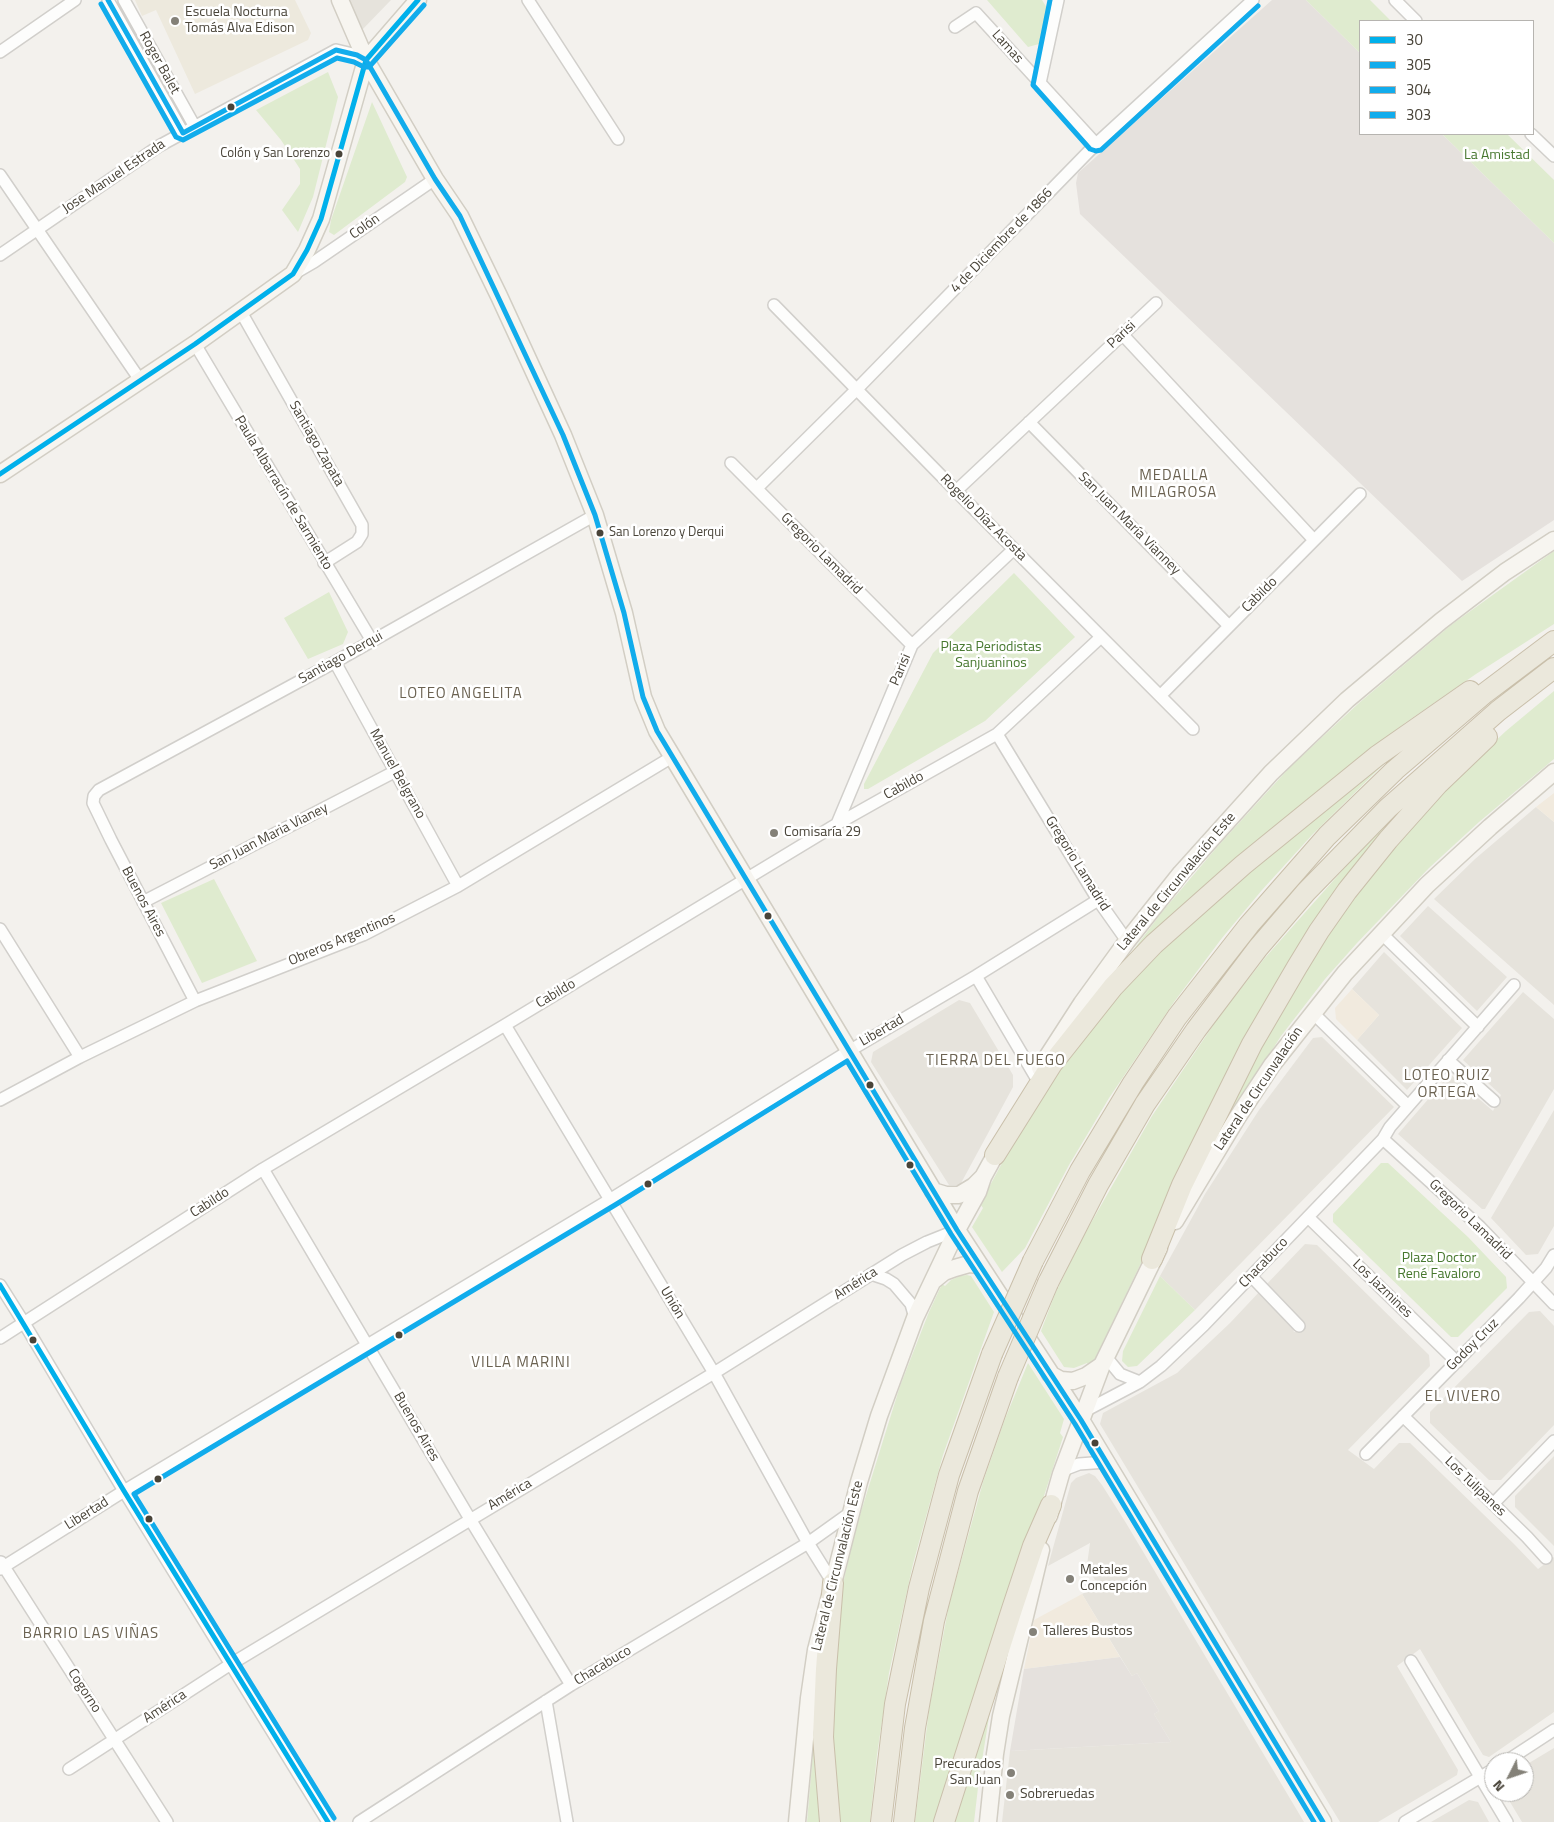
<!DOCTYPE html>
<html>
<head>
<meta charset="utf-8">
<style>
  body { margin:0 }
  #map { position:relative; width:1554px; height:1822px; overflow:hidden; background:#f3f1ed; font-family:"Titillium Web",sans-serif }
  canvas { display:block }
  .legend { position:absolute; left:1359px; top:20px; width:175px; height:115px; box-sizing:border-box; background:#fff; border:1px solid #b6b4b0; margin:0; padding:6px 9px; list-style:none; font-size:15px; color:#494439 }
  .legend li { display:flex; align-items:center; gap:10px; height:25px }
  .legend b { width:25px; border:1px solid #b6b4b0 }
  .north { position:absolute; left:1484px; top:1752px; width:50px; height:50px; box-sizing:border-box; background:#fff; border:1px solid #b6b4b0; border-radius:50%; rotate:229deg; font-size:14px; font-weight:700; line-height:20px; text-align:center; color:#494439 }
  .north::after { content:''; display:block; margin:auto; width:18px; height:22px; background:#848178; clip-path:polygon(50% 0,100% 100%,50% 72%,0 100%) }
</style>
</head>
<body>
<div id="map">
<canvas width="1554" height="1822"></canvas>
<ul class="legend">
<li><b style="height:6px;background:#00b0eb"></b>30</li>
<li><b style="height:6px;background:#11acec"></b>305</li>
<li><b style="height:6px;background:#11acec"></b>304</li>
<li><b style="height:6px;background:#11acec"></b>303</li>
</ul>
<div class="north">N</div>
</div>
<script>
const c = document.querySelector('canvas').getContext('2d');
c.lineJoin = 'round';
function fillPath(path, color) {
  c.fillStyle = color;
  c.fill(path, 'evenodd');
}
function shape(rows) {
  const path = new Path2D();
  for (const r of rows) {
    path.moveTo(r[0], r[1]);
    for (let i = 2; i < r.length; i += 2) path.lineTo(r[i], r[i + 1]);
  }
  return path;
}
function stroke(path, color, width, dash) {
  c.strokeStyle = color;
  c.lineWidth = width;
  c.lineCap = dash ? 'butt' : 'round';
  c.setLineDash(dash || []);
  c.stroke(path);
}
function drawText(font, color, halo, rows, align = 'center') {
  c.font = font + ' "Titillium Web",sans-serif';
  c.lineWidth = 5;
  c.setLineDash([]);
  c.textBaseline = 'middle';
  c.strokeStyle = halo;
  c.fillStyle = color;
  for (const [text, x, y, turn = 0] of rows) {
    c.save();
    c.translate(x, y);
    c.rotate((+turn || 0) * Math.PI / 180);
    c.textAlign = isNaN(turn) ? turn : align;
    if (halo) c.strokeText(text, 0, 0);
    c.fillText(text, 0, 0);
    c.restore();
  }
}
fillPath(shape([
  [350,0,391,0,362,30],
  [1536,807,1554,822,1554,1005,1434,899,1475,859],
  [1428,906,1507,977,1477,1011,1400,936],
  [1384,952,1462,1028,1407,1090,1357,1040,1379,1015,1352,989],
  [1523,992,1554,1019,1554,1089,1485,1209,1482,1209,1398,1134,1450,1074,1493,1111,1501,1095,1463,1060],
  [959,1000,970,1003,1013,1075,1013,1087,960,1185,949,1185,871,1062,873,1052],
  [1322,1037,1394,1107,1195,1310,1160,1276,1205,1194,1259,1110,1313,1038],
  [1554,1110,1554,1226,1538,1254,1526,1255,1491,1218],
  [1305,1244,1317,1245,1429,1355,1430,1366,1348,1450,1374,1469,1399,1443,1410,1443,1515,1545,1538,1569,1554,1557,1554,1712,1489,1757,1483,1755,1420,1649,1397,1666,1458,1770,1457,1775,1378,1822,1340,1822,1100,1424,1103,1413,1177,1373,1230,1323,1261,1290,1288,1318,1294,1332,1299,1332,1303,1327,1264,1287],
  [1540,1311,1554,1326,1554,1425,1501,1480,1489,1480,1430,1423,1430,1412,1529,1312],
  [1554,1456,1554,1546,1515,1507,1515,1496],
  [1089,1473,1095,1476,1102,1485,1126,1523,1304,1822,1002,1822,1010,1751,1171,1742,1154,1714,1159,1711,1137,1673,1132,1676,1082,1594,1098,1586,1087,1565,1090,1543,1048,1566,1071,1483,1076,1478],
  [1554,1748,1554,1822,1522,1822,1504,1792,1524,1792,1524,1766],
  [1469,1800,1478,1802,1489,1822,1431,1822]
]), '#e6e3dc');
fillPath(shape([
  [1554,793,1554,822,1536,807],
  [1352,989,1379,1015,1357,1040,1336,1019,1335,1008],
  [1082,1594,1120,1657,1024,1669,1034,1620]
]), '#f1eade');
fillPath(shape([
  [1272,0,1306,0,1360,53,1360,134,1442,134,1554,243,1554,520,1462,581,1080,214,1076,183,1078,173],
  [1120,1657,1132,1676,1137,1673,1159,1711,1154,1714,1171,1742,1010,1751,1024,1669]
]), '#e5e1dd');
fillPath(shape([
  [135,0,295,0,311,33,308,40,195,94,156,10,142,16]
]), '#ede9dd');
fillPath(shape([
  [987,0,1042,0,1047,8,1039,44,1028,47],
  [1306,0,1370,0,1391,21,1360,21,1360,53],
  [328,72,338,97,313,197,298,232,282,210,300,184,300,169,281,140,256,110],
  [372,102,407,177,405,182,334,235,329,232,331,220],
  [1442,134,1507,134,1554,180,1554,243],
  [1554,551,1554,624,1476,674,1405,723,1351,765,1176,911,1125,961,1162,912,1218,846,1290,767,1359,703,1451,625],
  [1014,573,1075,637,985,721,868,789,864,789,864,784,933,653],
  [329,592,348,632,343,644,308,659,284,618],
  [1554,691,1554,759,1479,822,1429,868,1357,943,1325,979,1281,1036,1225,1125,1197,1164,1302,973,1353,898,1421,816,1474,761,1506,731],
  [1387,761,1312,835,1262,890,1222,938,1174,1002,1109,1098,1069,1165,1025,1248,1002,1272,972,1227,983,1208,980,1204,1023,1124,1056,1069,1165,940],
  [1412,799,1392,828,1193,1155,1092,1365,1090,1367,1087,1363,1074,1368,1064,1367,1041,1331,1055,1294,1083,1237,1152,1116,1218,1018,1264,959,1348,864],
  [214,879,257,961,202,983,161,903],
  [1381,1163,1388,1163,1468,1237,1506,1277,1507,1288,1458,1337,1451,1337,1333,1222,1333,1214],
  [967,1275,971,1276,994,1312,943,1455,913,1564,889,1673,877,1755,870,1822,834,1822,828,1757,842,1588,855,1531,900,1386,929,1312,942,1284,945,1286,951,1280,960,1276],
  [1160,1276,1195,1310,1137,1366,1128,1367,1122,1361,1123,1351],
  [1028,1363,1064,1419,1060,1433,1063,1437,939,1822,915,1822,929,1710,949,1605,983,1482,1005,1419],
  [994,1696,990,1711,979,1779,974,1822,952,1822],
  [817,1706,823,1822,807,1822,813,1753]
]), '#dfebcf');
const street = shape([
  [108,0,183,133],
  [124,0,195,127],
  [528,0,618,139],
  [1395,0,1416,21],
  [955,27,976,13,1096,144],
  [0,52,75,0],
  [1040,83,1058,0],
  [1531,134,1554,156],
  [0,175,140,380],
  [0,255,159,146,336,50,357,55,366,60],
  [295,273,314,262,435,179],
  [774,305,956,491,1193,729],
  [241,312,362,525,362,534,357,542,324,563],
  [1122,334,1314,540],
  [195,344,372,641],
  [1029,422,1229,626],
  [731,463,912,645],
  [757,488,857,389,1096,144,1253,0],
  [956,491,1156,303],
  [335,662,458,886],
  [1160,696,1360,494],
  [997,734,1098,900,1127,941],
  [837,824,912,645,1014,549],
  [143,902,396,771],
  [0,929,80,1057],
  [1381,933,1478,1027],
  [976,976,1035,1076],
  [195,1001,111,840,93,803,94,796,99,790,335,662,595,515],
  [1313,1013,1408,1106],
  [505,1025,714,1373,808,1543,833,1583],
  [1448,1060,1494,1101],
  [0,1100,80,1057,195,1001,363,935,458,886,672,757],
  [1383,1139,1480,1227,1554,1304],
  [263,1169,470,1519,571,1685],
  [1308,1217,1457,1362],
  [871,1274,886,1279,894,1284,911,1304,915,1318],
  [1251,1276,1299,1326],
  [0,1285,24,1323,124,1491,328,1822],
  [0,1338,263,1169,505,1025,837,824,997,734,1101,637],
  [1106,1357,1120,1374,1140,1382],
  [1083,1412,1140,1382,1161,1366,1204,1325,1383,1139,1390,1127,1514,985],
  [1403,1416,1527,1537,1546,1558],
  [1366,1454,1519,1298,1546,1268,1554,1255],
  [1061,1474,1066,1469,1079,1464,1106,1462],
  [1493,1504,1554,1441],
  [1,1562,167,1822],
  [0,1569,124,1491,611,1199,849,1051,976,976,1098,900],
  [1411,1661,1507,1822],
  [546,1701,567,1822],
  [1505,1762,1554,1730],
  [69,1769,231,1664,714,1373,902,1255,927,1242,957,1230],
  [359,1822,571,1685,808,1543,850,1513],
  [1405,1822,1494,1769]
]);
const secondary = shape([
  [340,0,366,60,435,179,460,216,499,296,563,435,595,515,624,613,643,697,657,731,957,1230,1081,1420,1323,1822],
  [0,474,195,344,293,274,307,250,321,219,366,60,418,0],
  [1040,1068,1082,1003,1127,941,1181,873,1271,773,1347,700,1441,621,1505,572,1554,540],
  [933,1191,946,1195,959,1195,974,1186,983,1177],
  [1175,1221,1237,1118,1272,1065,1345,973,1427,885,1490,827,1554,772],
  [933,1281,944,1272,955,1268,969,1264,979,1265],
  [1050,1374,1061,1380,1073,1381,1086,1376,1102,1365],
  [1049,1516,1061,1474,1102,1365,1159,1248],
  [797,1822,809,1698,816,1650,859,1482,879,1416,915,1318,957,1230,978,1192,983,1177,1000,1146],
  [988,1822,995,1754,1001,1716,1041,1550]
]);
const highway = shape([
  [995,1155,1052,1064,1113,987,1154,944,1243,865,1377,756,1470,691],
  [1152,1259,1182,1185,1252,1044,1297,967,1319,931,1347,891,1388,840,1438,784,1487,737],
  [1033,1261,1080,1171,1133,1083,1177,1017,1249,925,1327,836,1395,770,1485,693,1554,641],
  [1048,1283,1098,1185,1145,1104,1196,1030,1258,948,1306,892,1388,808,1498,711,1554,668],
  [830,1822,823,1737,826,1669,833,1583],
  [881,1822,895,1704,919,1588,949,1475,992,1354],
  [904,1822,915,1728,934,1621,968,1491,1008,1377],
  [944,1822,1012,1609,1033,1546,1051,1505]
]);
stroke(street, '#d1cfcb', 14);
stroke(secondary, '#d2cec4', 19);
stroke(highway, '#c9bfaa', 22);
stroke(street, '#fdfdfc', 11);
stroke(secondary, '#f7f5f0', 16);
stroke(highway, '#ebe8dc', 20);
const highwayBridge = shape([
  [992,1354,1033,1261],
  [1008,1377,1048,1283]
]);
stroke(highwayBridge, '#c9bfaa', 22, []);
stroke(highwayBridge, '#ebe8dc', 20);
stroke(shape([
  [0,474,195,344,293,274,307,250,321,219,366,60,418,0],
  [0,1285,124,1491,328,1822]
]), '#00b0eb', 5);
stroke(shape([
  [108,0,183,133,336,50,357,55,366,60,435,179,460,216,563,435,595,515,624,613,643,697,657,731,957,1230,1081,1420,1323,1822]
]), '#11acec', 5);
stroke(shape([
  [334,1818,134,1494,615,1205,847,1061,951,1234,1075,1424,1314,1822]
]), '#11acec', 5);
stroke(shape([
  [1050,0,1033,85,1090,149,1096,151,1101,150,1258,6],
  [101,4,176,137,183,140,337,58,354,62,364,67,369,67,424,5]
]), '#11acec', 5);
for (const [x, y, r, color] of [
  [175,21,5,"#848178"],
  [231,107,4.5,"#494439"],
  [339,154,4.5,"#494439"],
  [600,533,4.5,"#494439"],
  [774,833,5,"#848178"],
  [768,916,4.5,"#494439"],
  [870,1085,4.5,"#494439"],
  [910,1165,4.5,"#494439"],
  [648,1184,4.5,"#494439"],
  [399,1335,4.5,"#494439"],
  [33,1340,4.5,"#494439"],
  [1095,1443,4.5,"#494439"],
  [158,1479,4.5,"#494439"],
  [149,1519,4.5,"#494439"],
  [1070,1579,5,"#848178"],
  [1033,1632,5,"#848178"],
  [1011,1773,5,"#848178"],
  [1010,1795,5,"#848178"]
]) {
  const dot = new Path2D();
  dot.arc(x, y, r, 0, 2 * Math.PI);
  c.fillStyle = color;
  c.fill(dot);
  stroke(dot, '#fff', 2);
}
drawText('13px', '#494439', '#fff', [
  ["Colón y San Lorenzo",330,154],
  ["San Lorenzo y Derqui",609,533,"left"]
], 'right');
drawText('14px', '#494439', '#fff', [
  ["Escuela Nocturna",185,13],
  ["Tomás Alva Edison",185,29],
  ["Comisaría 29",784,833],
  ["Metales",1080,1571],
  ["Concepción",1080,1587],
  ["Talleres Bustos",1043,1632],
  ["Precurados",1001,1765,"right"],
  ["San Juan",1001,1781,"right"],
  ["Sobreruedas",1020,1795]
], 'left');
drawText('14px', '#494439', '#fff', [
  ["Lamas",1007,47,48],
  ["Roger Balet",159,63,61],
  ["Jose Manuel Estrada",114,177,-34],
  ["Colón",365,227,-35],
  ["4 de Diciembre de 1866",1002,241,-46],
  ["Parisi",1122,335,-43],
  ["Santiago Zapata",316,444,60],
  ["Paula Albarracín de Sarmiento",283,493,59],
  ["Rogelio Díaz Acosta",983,518,45],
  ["San Juan María Vianney",1129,524,45],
  ["Gregorio Lamadrid",821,554,45],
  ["Cabildo",1260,595,-45],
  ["Santiago Derqui",341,658,-29],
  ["Parisi",901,670,-67],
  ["Manuel Belgrano",397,774,61],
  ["Cabildo",904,786,-29],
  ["San Juan Maria Vianey",269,837,-27],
  ["Gregorio Lamadrid",1077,864,58],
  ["Lateral de Circunvalación Este",1177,882,-50],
  ["Buenos Aires",143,902,62],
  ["Obreros Argentinos",342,940,-23],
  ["Cabildo",556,994,-31],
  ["Libertad",882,1031,-30],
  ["Lateral de Circunvalación",1259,1089,-56],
  ["Cabildo",210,1203,-33],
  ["Gregorio Lamadrid",1470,1220,44],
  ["Chacabuco",1264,1263,-46],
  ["América",856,1284,-32],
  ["Los Jazmines",1382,1289,44],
  ["Unión",672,1303,59],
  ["Godoy Cruz",1473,1345,-45],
  ["Buenos Aires",416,1427,60],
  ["Los Tulipanes",1475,1487,44],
  ["América",510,1495,-31],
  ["Libertad",87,1514,-32],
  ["Lateral de Circunvalación Este",838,1566,-76],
  ["Chacabuco",603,1666,-31],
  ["Cogorno",84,1691,57],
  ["América",165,1707,-33]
]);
drawText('14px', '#47782f', '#fff', [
  ["La Amistad",1497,156],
  ["Plaza Periodistas",991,648],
  ["Sanjuaninos",991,664],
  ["Plaza Doctor",1439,1259],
  ["René Favaloro",1439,1275]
]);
c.letterSpacing = '1px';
drawText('15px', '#6b6251', '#fff', [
  ["MEDALLA",1174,476],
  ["MILAGROSA",1174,493],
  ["LOTEO ANGELITA",461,694],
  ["TIERRA DEL FUEGO",996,1061],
  ["LOTEO RUIZ",1447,1076],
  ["ORTEGA",1447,1093],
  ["VILLA MARINI",521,1363],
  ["EL VIVERO",1463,1397],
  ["BARRIO LAS VIÑAS",91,1634]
]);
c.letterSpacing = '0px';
</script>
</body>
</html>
